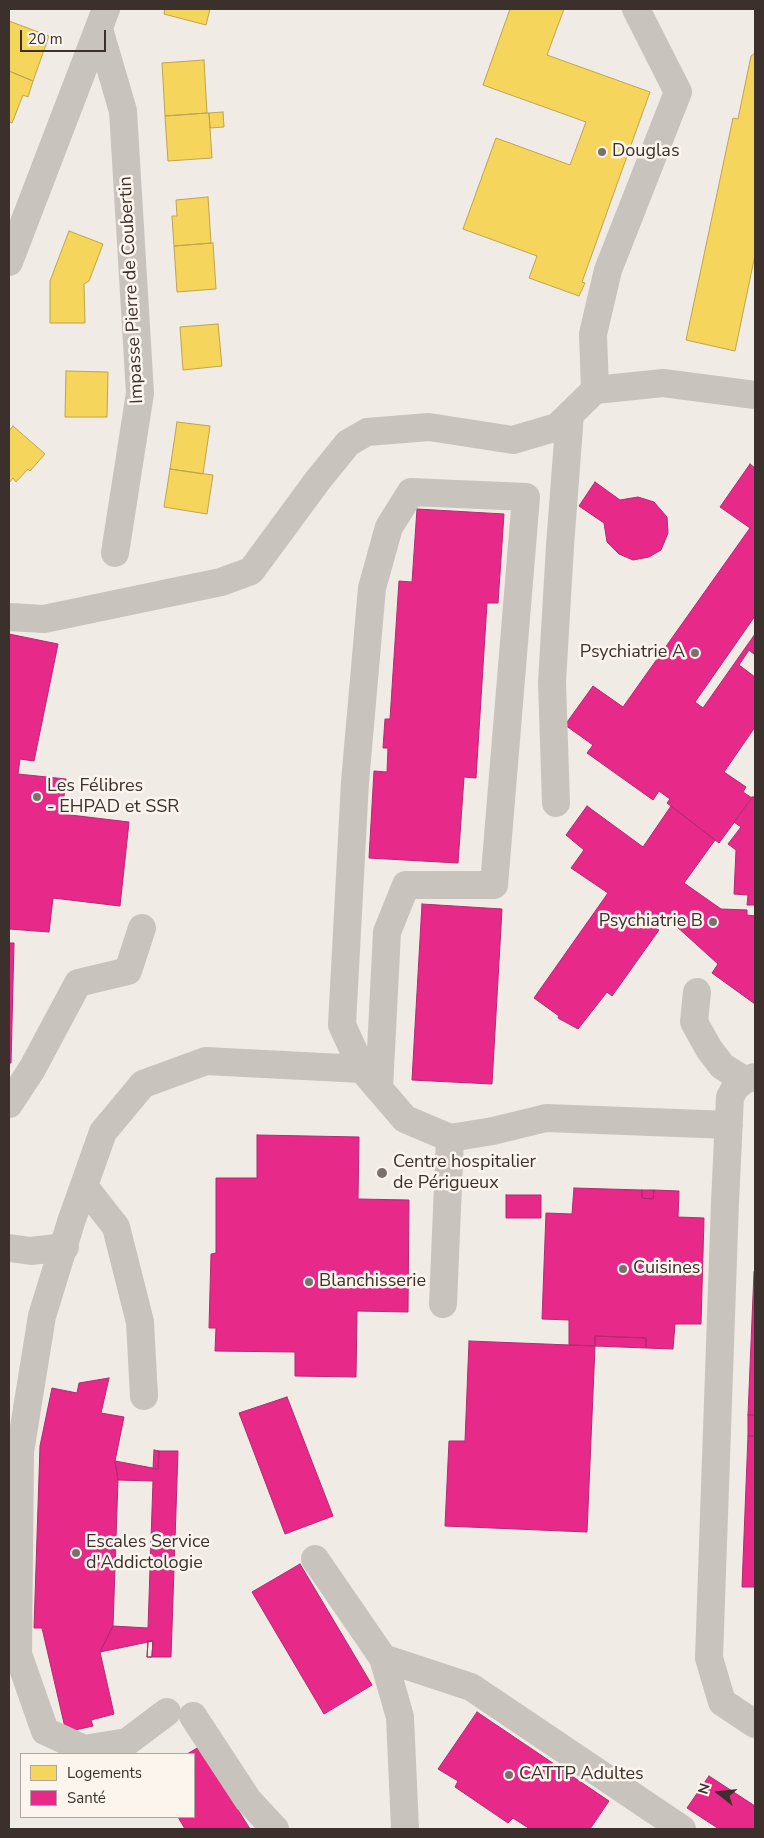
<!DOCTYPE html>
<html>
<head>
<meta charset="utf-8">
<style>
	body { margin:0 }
	#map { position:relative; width:764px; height:1838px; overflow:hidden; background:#f0ebe5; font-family:"Nunito Sans",sans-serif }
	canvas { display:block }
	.frame { position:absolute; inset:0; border:10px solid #3b302b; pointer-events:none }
	.legend { position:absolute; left:20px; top:1753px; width:175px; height:65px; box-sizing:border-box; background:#fbf5ee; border:1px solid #aea6a0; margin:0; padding:6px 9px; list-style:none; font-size:15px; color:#3b302b }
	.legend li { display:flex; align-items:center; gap:10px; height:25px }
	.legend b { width:25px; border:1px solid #aea6a0 }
	.north { position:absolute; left:694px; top:1768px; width:50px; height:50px; -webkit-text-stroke:4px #fbf5ee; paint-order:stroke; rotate:286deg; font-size:14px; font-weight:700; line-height:20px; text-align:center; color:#3b302b }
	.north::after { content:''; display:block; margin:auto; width:18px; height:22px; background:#3b302b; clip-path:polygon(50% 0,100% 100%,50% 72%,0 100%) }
	.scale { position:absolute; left:20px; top:30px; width:86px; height:22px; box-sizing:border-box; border:2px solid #3b302b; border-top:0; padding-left:6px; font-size:15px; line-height:18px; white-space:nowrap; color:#3b302b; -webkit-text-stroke:4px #fbf5ee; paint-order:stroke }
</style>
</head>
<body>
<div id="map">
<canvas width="764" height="1838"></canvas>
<div class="frame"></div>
<ul class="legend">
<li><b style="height:14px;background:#f6d55c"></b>Logements</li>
<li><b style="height:14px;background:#e7298a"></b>Santé</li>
</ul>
<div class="north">N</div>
<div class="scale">20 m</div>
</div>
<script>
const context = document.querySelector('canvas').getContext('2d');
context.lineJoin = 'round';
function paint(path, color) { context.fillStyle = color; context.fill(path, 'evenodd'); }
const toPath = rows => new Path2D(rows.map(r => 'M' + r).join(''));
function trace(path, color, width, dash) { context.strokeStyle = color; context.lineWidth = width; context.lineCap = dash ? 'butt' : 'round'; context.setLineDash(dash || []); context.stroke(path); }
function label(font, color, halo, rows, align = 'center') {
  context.font = font + ' "Nunito Sans",sans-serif'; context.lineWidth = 5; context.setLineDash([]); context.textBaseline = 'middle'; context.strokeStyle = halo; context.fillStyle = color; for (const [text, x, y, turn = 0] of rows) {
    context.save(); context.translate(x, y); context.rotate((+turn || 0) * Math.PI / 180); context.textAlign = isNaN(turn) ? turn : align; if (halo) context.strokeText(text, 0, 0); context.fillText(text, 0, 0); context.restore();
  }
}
const homes = toPath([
	[165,9,210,9,206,25,164,14,165,9],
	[510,9,564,9,547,55,650,92,582,282,585,283,579,296,529,278,537,256,463,229,496,138,570,165,586,122,483,85,510,9],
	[9,21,49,36,33,81,9,71,9,21],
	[755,53,755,255,735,351,686,340,733,118,738,119,751,56,755,53],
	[204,60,207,113,165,116,162,63,204,60],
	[9,71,33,81,28,97,23,95,12,123,9,122,9,71],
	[223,112,224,127,210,128,209,113,223,112],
	[207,113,209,113,212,158,168,161,165,116,207,113],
	[208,197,211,243,174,246,172,216,177,216,176,200,208,197],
	[69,231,103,244,89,281,84,284,85,323,50,323,50,281,69,231],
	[213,243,216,289,177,292,174,246,213,243],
	[218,324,222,366,183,370,180,327,218,324],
	[66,371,108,372,107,417,65,417,66,371],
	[177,422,210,426,203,474,170,469,177,422],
	[13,426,45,454,30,471,28,469,16,482,13,478,9,483,9,431,13,426],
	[170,469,213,475,207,514,164,507,170,469]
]);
paint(homes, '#f6d55c');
trace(homes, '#bea44d', 1);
const health = toPath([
	[750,464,755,468,755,616,695,702,703,708,755,634,755,655,749,650,739,665,755,677,755,727,724,772,746,787,743,792,752,798,719,843,667,803,670,799,659,791,653,800,587,753,593,745,565,725,593,686,623,707,750,528,720,507,750,464],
	[595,482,620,500,638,497,654,502,667,517,668,533,661,550,649,557,633,560,619,554,607,542,604,523,579,506,595,482],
	[417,509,504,514,498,603,487,603,476,778,464,777,458,863,369,858,374,771,387,772,388,748,383,748,385,719,390,719,399,581,412,582,417,509],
	[9,634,58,644,34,761,20,759,18,774,66,779,62,814,129,822,120,906,53,898,49,932,9,929,9,634],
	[752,797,755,797,755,905,747,905,748,895,734,894,736,850,728,844,741,827,734,822,752,797],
	[587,806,643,847,671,806,715,840,684,883,721,909,747,910,747,915,755,916,755,1004,712,973,718,964,665,916,655,928,659,930,612,996,607,992,578,1029,558,1018,559,1016,534,998,608,893,571,868,584,850,566,835,587,806],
	[422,904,502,909,492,1084,412,1080,422,904],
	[9,943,14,943,11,1063,9,1063,9,943],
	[257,1135,359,1137,358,1199,409,1200,408,1312,357,1311,356,1377,295,1376,295,1352,215,1351,216,1328,209,1328,211,1254,216,1253,216,1178,257,1178,257,1135],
	[574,1188,642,1190,642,1198,653,1199,654,1190,679,1191,678,1217,704,1218,701,1324,675,1324,673,1349,646,1348,646,1338,595,1336,595,1346,569,1345,569,1320,542,1319,546,1213,572,1214,574,1188],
	[642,1190,654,1190,653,1199,642,1198,642,1190],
	[506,1195,541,1195,541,1218,506,1218,506,1195],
	[754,1272,755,1272,755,1415,748,1415,754,1272],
	[595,1336,646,1338,646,1348,595,1346,595,1336],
	[469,1341,595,1346,587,1532,445,1526,449,1441,465,1441,469,1341],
	[109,1378,101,1413,124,1417,115,1461,118,1480,113,1626,100,1652,114,1714,91,1720,93,1726,66,1732,42,1628,34,1628,40,1446,52,1388,77,1393,79,1383,109,1378],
	[287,1397,333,1516,285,1534,239,1413,287,1397],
	[748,1415,755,1415,755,1436,748,1436,748,1415],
	[748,1436,755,1436,755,1587,742,1587,748,1436],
	[154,1450,159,1451,158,1469,153,1469,154,1450],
	[159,1451,178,1451,171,1657,152,1657,153,1641,100,1652,113,1626,148,1628,153,1481,118,1480,115,1461,158,1469,159,1451],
	[300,1564,372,1685,324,1714,252,1592,300,1564],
	[148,1641,153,1641,152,1657,147,1657,148,1641],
	[148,1641,153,1641,152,1657,147,1657,148,1641],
	[477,1712,609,1801,590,1829,530,1829,513,1818,508,1823,455,1787,458,1781,438,1769,477,1712],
	[199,1747,250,1829,185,1829,178,1817,194,1817,194,1754,187,1754,199,1747],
	[709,1776,755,1806,755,1829,719,1829,687,1808,709,1776]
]);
paint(health, '#e7298a');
trace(health, '#b32b6e', 1);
trace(toPath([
	[99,29,123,111,140,393,115,553],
	[9,262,106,9],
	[595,390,593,334,608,270,678,92,636,9],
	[9,617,44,619,221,582,251,571,318,480,348,443,367,432,429,427,513,440,557,427,595,390,663,383,755,395],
	[556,803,552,682,560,546,570,414],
	[697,992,694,1022,709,1049,722,1066,744,1080],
	[362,1069,342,1025,355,782,372,588,389,527,411,492,526,497,494,885,406,885,387,932,379,1089],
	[755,1077,744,1080,735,1088,730,1097,725,1202,709,1658,722,1702,755,1724],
	[9,1104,32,1069,78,983,128,971,142,928],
	[84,1186,116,1227,140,1322,144,1396],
	[9,1248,31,1251,65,1247],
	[443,1304,450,1138],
	[315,1559,383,1658,400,1717,405,1829],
	[383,1658,471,1687,682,1829],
	[167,1712,127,1742,84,1749,45,1731,18,1654,20,1452,42,1316,71,1222,103,1132,143,1084,206,1061,362,1069,405,1119,450,1138,493,1131,546,1118,729,1125],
	[193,1716,248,1800,275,1829]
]), '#c9c3be', 28);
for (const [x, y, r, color] of [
	[602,152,5,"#7a716c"],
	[695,653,5,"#7a716c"],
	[37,797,5,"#7a716c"],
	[713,922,5,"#7a716c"],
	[382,1173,6,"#7a716c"],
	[623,1269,5,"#7a716c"],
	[309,1282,5,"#7a716c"],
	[76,1553,5,"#7a716c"],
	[509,1775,5,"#7a716c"]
]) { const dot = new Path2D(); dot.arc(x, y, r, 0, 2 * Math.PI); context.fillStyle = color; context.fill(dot); trace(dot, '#fbf5ee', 2); }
label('18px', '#3b302b', '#fbf5ee', [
	["Douglas",612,152],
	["Psychiatrie A",685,653,"right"],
	["Les Félibres",47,787],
	["- EHPAD et SSR",47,808],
	["Psychiatrie B",703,922,"right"],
	["Centre hospitalier",393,1163],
	["de Périgueux",393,1184],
	["Cuisines",633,1269],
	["Blanchisserie",319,1282],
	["Escales Service",86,1543],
	["d'Addictologie",86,1564],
	["CATTP Adultes",519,1775]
], 'left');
label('18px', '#3b302b', '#fbf5ee', [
	["Impasse Pierre de Coubertin",132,290,-93]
]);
</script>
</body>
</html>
